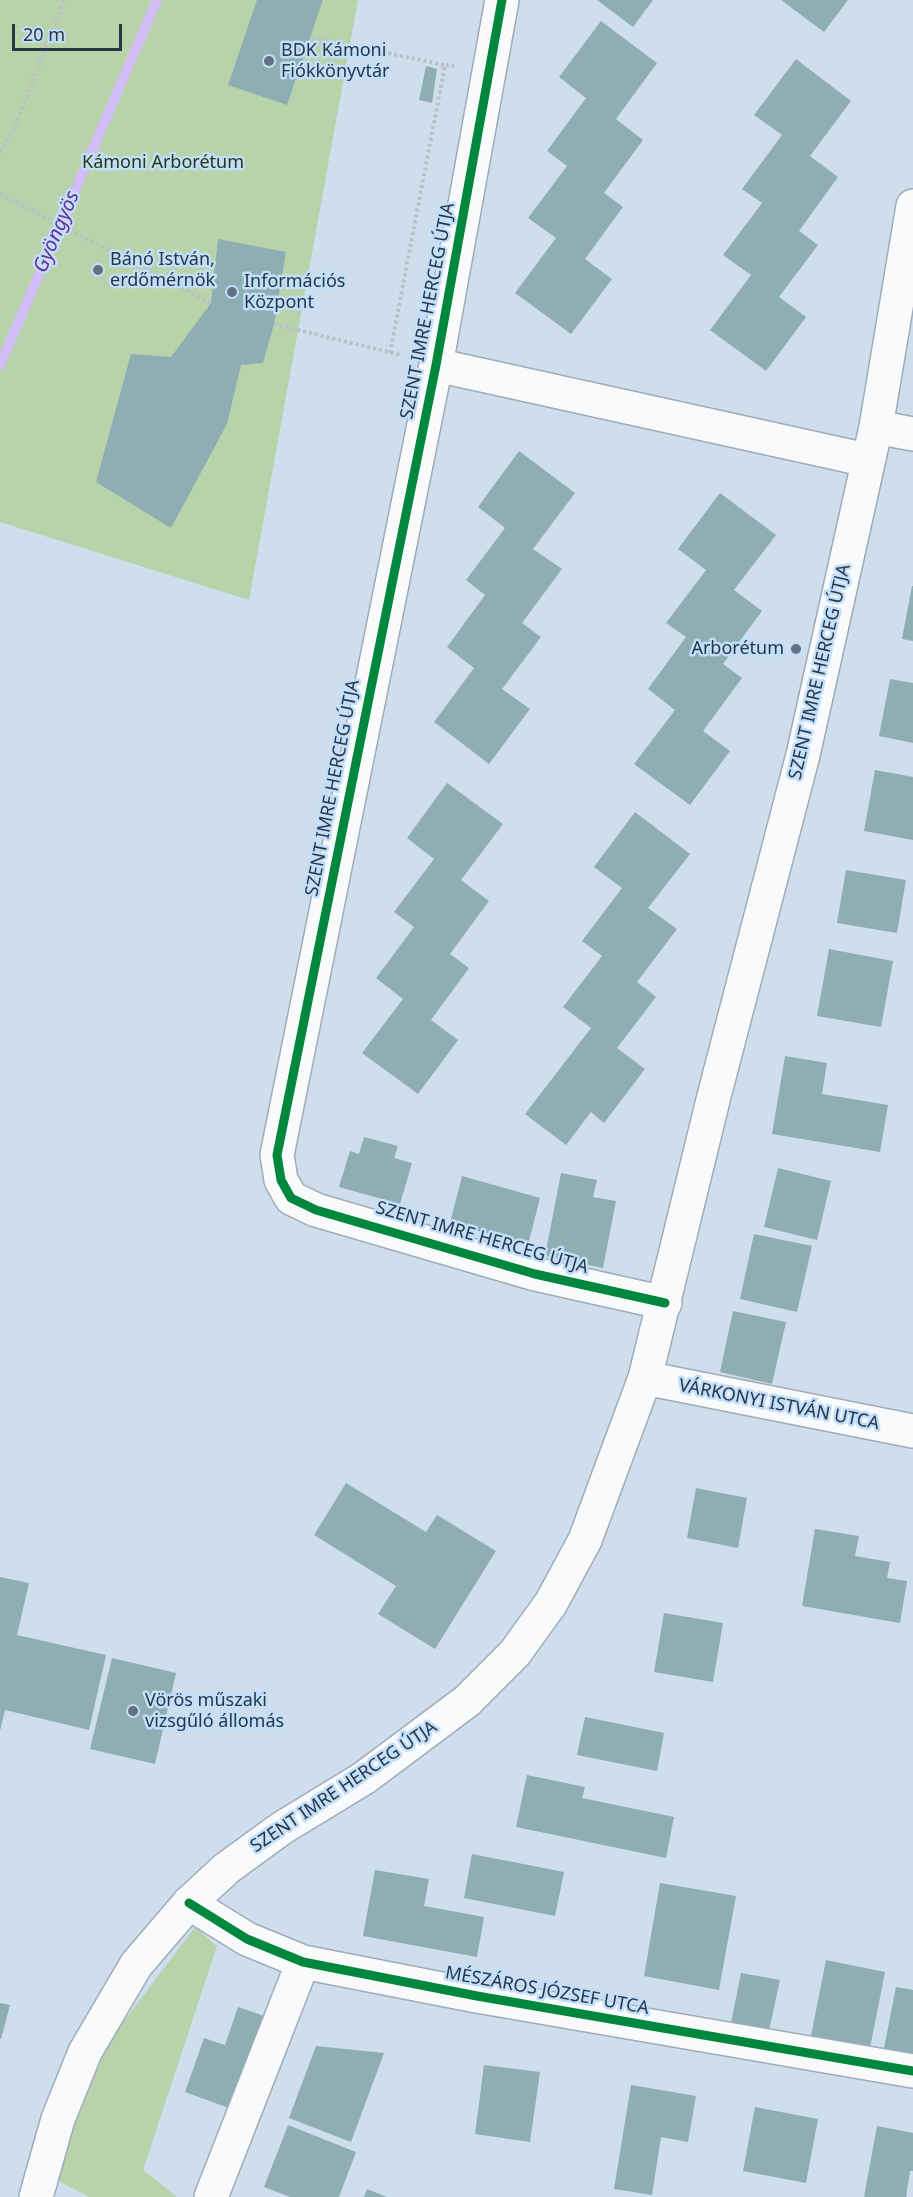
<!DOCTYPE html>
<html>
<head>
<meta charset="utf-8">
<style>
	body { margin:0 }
	#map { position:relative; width:913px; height:2197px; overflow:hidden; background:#cedeed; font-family:"Noto Sans",sans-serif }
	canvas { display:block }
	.scale { position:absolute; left:12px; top:24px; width:110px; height:27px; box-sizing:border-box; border:3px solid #293745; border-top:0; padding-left:8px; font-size:18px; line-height:21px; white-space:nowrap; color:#293745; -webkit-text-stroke:4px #c1defa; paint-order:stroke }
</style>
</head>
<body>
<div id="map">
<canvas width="913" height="2197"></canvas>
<div class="scale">20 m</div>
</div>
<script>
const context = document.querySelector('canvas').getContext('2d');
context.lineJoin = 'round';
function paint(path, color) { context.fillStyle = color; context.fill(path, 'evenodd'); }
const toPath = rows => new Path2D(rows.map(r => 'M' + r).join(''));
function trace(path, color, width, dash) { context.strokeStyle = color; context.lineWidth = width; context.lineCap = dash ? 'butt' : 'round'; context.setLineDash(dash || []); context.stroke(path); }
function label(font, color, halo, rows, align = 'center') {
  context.font = font + ' "Noto Sans",sans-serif'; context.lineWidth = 5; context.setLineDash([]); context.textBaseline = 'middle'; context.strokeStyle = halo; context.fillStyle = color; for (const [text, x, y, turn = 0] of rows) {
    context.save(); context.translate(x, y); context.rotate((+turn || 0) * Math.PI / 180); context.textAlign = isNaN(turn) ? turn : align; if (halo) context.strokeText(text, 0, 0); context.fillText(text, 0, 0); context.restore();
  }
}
paint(toPath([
	[0,0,358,0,249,600,0,522],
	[195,1927,217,1946,143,2170,177,2197,89,2197,53,2178,109,2041]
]), '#b8d2aa');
trace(toPath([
	[0,365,157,0]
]), '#d2bcf5', 10);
paint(toPath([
	[257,0,323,0,287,105,228,85],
	[597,0,653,0,633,27],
	[781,0,848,0,824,32],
	[601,21,657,63,616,119,643,140,604,193,623,207,585,259,612,279,571,334,515,293,556,238,528,218,567,166,547,151,586,98,559,77],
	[796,59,851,101,810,156,838,177,799,231,818,245,779,297,806,317,766,371,710,330,751,275,723,255,762,203,742,189,782,135,754,115],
	[426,66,437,69,432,103,419,100],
	[218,239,286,252,274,324,263,363,241,365,227,424,171,528,96,482,131,354,171,357,211,303],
	[519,451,575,493,533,549,562,569,522,623,541,637,502,689,530,709,489,764,434,722,474,668,447,647,485,595,466,580,505,528,478,507],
	[720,493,776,535,734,590,762,611,723,664,742,678,703,731,730,751,690,805,634,764,675,710,648,689,686,637,666,623,706,570,678,549],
	[912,586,913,586,913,641,902,639],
	[890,679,913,683,913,743,879,736],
	[875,770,913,777,913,840,864,831],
	[447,783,503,824,461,880,489,901,450,954,469,968,431,1020,458,1040,418,1094,362,1053,403,999,376,978,414,927,394,912,434,859,407,838],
	[635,812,690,854,648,908,677,929,637,982,656,997,617,1048,645,1069,604,1123,591,1112,566,1145,525,1114,591,1028,563,1007,602,956,582,941,622,888,594,867],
	[846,870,906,880,897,933,837,923],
	[829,949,893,961,881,1027,817,1016],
	[785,1056,827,1063,822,1094,888,1105,880,1152,772,1134],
	[364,1137,398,1146,394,1158,412,1163,400,1204,339,1187,350,1151,359,1154],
	[778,1168,831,1181,817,1240,764,1227],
	[561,1173,597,1180,593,1197,616,1201,603,1268,545,1256],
	[462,1176,540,1198,528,1245,450,1223],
	[754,1234,812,1246,797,1312,740,1299],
	[733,1311,786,1322,772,1384,720,1372],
	[346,1483,426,1532,437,1515,496,1551,435,1649,378,1614,396,1586,314,1535],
	[696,1488,747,1498,738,1548,687,1538],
	[815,1529,859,1536,855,1556,890,1562,887,1578,907,1581,900,1623,802,1606],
	[0,1577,29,1583,17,1635,106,1655,89,1730,5,1710,0,1731],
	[664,1613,723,1623,713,1682,654,1672],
	[112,1658,176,1673,155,1764,90,1749],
	[585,1717,664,1733,657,1771,577,1755],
	[527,1775,585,1787,582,1798,674,1817,666,1858,516,1827],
	[472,1854,564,1872,555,1916,464,1898],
	[375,1870,429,1879,424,1906,484,1917,477,1957,363,1936],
	[660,1883,736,1896,719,1990,644,1976],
	[826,1960,885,1972,868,2058,809,2046],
	[741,1973,780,1980,769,2031,731,2023],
	[896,1987,913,1990,913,2059,883,2053],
	[0,2003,10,2005,1,2039,0,2039],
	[238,2007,270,2018,237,2111,185,2092,204,2038,225,2045],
	[316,2046,384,2053,351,2142,289,2118],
	[484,2065,540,2072,530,2142,475,2134],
	[631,2085,696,2096,688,2142,661,2137,652,2195,614,2189],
	[755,2107,818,2119,806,2183,743,2171],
	[288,2125,356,2152,339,2197,290,2197,264,2187],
	[877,2126,913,2133,913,2171,910,2171,906,2197,864,2197],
	[367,2189,387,2197,364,2197]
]), '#8eaeb3');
const street = toPath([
	[502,0,436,365,277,1155,281,1180,291,1198,316,1210,535,1274,665,1303],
	[436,365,867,460],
	[876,427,913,434],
	[645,1378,913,1431],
	[189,1903,247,1939,303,1962,477,1996,913,2071],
	[211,2197,303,1962]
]);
const secondary = toPath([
	[36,2197,58,2119,85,2052,136,1965,189,1903,227,1868,282,1828,364,1778,467,1701,515,1653,551,1603,585,1540,645,1378,714,1096,803,755,876,427,913,206]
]);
trace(street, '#9eacb9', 36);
trace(secondary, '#9eacb9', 36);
trace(toPath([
	[312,37,445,65],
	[0,152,14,129,64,0],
	[0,194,211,303],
	[274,324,401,355],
	[390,353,445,65,454,66]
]), '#bbc0c6', 4, [3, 3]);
trace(street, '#f8fafc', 33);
trace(secondary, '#f8fafc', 33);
trace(toPath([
	[502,0,436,365,277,1155,281,1180,291,1198,316,1210,535,1274,665,1303],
	[189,1903,247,1939,303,1962,477,1996,913,2071]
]), '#00873e', 9);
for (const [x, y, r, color] of [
	[269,61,6,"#637180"],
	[98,270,6,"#637180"],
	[232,292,6,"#637180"],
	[796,649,6,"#637180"],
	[133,1711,6,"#637180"]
]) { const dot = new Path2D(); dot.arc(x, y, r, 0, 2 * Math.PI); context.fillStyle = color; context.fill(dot); trace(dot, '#c1defa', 2); }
label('18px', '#293745', '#c1defa', [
	["BDK Kámoni",281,51],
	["Fiókkönyvtár",281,72],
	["Bánó István,",110,260],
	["erdőmérnök",110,281],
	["Információs",244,282],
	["Központ",244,303],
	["Arborétum",784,649,"right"],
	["Vörös műszaki",145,1701],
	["vizsgűló állomás",145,1722]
], 'left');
label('18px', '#29390f', '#c1defa', [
	["Kámoni Arborétum",163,163]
]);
label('18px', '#293745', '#c1defa', [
	["SZENT IMRE HERCEG ÚTJA",428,311,-79],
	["SZENT IMRE HERCEG ÚTJA",820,672,-77],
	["SZENT IMRE HERCEG ÚTJA",333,788,-79],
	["SZENT IMRE HERCEG ÚTJA",482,1238,16],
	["VÁRKONYI ISTVÁN UTCA",779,1405,11],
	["SZENT IMRE HERCEG ÚTJA",344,1787,-34],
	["MÉSZÁROS JÓZSEF UTCA",547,1991,10]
]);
label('italic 20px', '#6b2d98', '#c1defa', [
	["Gyöngyös",57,232,-67]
]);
</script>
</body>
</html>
